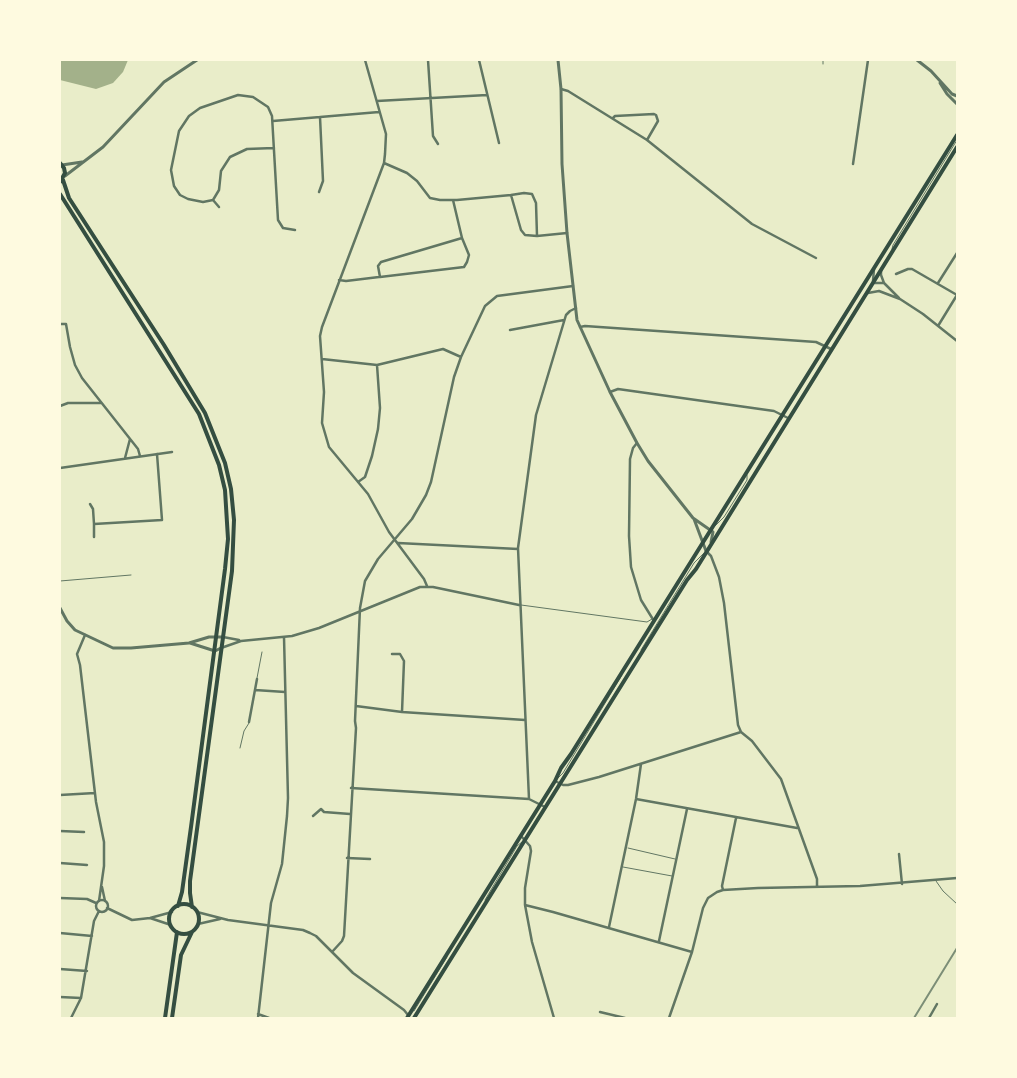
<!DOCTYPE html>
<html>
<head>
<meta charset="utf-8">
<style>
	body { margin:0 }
	#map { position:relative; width:1017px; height:1078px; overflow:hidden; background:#e9edc9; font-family:"Work Sans",sans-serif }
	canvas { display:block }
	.frame { position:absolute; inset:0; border:61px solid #fefae0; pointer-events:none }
</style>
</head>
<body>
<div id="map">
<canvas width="1017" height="1078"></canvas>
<div class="frame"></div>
</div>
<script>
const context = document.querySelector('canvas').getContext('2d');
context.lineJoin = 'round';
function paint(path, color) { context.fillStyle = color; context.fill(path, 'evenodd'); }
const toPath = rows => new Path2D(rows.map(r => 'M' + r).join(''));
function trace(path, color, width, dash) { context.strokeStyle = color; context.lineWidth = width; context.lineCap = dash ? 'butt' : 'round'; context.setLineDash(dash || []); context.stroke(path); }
paint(toPath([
	[60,60,128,60,123,72,113,83,96,89,60,80]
]), '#a3b18a');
trace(toPath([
	[823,64,823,60],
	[892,249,893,245,957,140],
	[715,526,724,517,747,480,747,475],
	[60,581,131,575],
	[521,605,647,622,652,619],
	[641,650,694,563,704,553],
	[257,678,262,652],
	[240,748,244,731,249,723],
	[557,779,563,773,622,675],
	[628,848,675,859],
	[623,867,672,876],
	[936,881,943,891,957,904],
	[485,900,517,846,522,842],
	[414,1011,447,957]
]), '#617663', 1);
trace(toPath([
	[365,60,386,134,385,154,384,163,322,327,320,336,324,392,322,423,329,447,368,494,389,532,424,579,427,586],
	[428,60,433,136,438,144],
	[479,60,499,143],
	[561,89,568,91,647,140,752,224,816,258],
	[377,101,487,95],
	[613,118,615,116,654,114,656,115,658,121,647,140],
	[273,121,379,112],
	[384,163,407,173,417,181,430,198,440,200,457,200,511,195],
	[853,164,868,60],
	[319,192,323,181,320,117],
	[213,200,203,202,188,199,180,195,174,186,171,170,179,131,189,116,200,108,238,95,253,97,268,107,272,116,278,220,283,228,295,230],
	[213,200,219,190,221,171,230,157,247,149,274,148],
	[213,200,219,207],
	[453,200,462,238,381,262,378,266,380,277,464,267,467,262,469,255,462,238],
	[537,236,536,203,532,194,524,193,511,195,521,230,525,235,537,236,567,233],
	[881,271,881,275,884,283,899,298],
	[896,274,908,269,912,269,957,295,938,326],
	[339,280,346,281,379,277],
	[873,281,874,269],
	[873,283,884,283],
	[938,283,957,253],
	[868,293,879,291,900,299,923,314,957,341],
	[60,324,66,324,70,347,75,365,82,378,138,449,140,456],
	[580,327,585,326,816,342,831,349],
	[510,330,564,320],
	[322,359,377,365,443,349,461,357],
	[610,392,618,389,774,411,788,418],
	[60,406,68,403,100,403],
	[637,443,633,448,630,459,629,536,631,567,641,600,654,621],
	[125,458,130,439],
	[60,468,172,452],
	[358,482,365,477,372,456,378,429,380,408,377,365],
	[90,504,93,509,94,524,162,520,157,454],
	[94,537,94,524],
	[398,543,518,549],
	[706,551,711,556,719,577,724,603,738,725,741,732,752,741,781,779,817,879,817,887],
	[85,635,77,654,80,665,96,802,104,842,104,866,99,901],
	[223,637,239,640],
	[221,648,241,641,292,636,319,628,420,587,433,587,519,605],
	[392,654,400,654,404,661,402,712],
	[255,690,285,692],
	[356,706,402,712,525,720],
	[249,722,257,679],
	[555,781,563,785,568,785,599,777,741,732],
	[351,788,529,799,545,807],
	[60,795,95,793],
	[529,799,518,548,536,415,566,315,570,311,576,308],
	[636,799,797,828],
	[313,816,321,809,324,812,350,814],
	[60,831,84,832],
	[521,836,530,846,531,851,525,888,525,905,532,942,554,1018],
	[899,854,902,884],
	[347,858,370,859],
	[60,863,87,865],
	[102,887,105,901],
	[723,890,722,886,736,818],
	[60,898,87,899,96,903],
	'96 906a6 6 0 1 1 12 0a6 6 0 1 1-12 0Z',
	[525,905,553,912,692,952],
	[107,908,132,920,150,918,172,912],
	[197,912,228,920,303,930,310,933,316,936,353,973,404,1010,408,1015],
	[150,918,171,925],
	[198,924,220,919],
	[609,927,636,799,641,764],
	[60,933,92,936],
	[659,941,687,809],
	[332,952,342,941,344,936,356,728,355,721,360,608,365,581,378,559,412,519,426,495,431,482,454,377,461,357,485,306,497,296,573,286],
	[60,969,87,971],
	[60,997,81,998],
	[600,1012,625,1018],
	[258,1014,269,1018],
	[71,1018,81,998,94,921,99,911],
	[258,1018,271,903,282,864,287,816,288,798,284,637],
	[669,1018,692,952,703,908,708,898,717,892,723,890,758,888,860,886,957,878],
	[929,1018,937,1004]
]), '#617663', 2.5);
trace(toPath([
	[558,60,561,89,562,164,567,233,577,320,610,392,637,443,648,461,693,518,713,532,711,542],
	[917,60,931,71,952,94,957,96],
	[940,83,947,94,957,104],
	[62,165,82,162],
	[65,176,103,147,164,82,197,60],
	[694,519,706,551],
	[60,608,67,621,75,630,113,648,131,648,189,643,209,637,223,637],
	[190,643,215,651,221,648]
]), '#617663', 3);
trace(toPath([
	[60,163,64,168,65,173,60,182],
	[63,180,69,198,164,345,205,413,225,463,231,489,234,520,232,571,190,881,190,893,192,907],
	[60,194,199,414,219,465,225,490,228,539,225,569,191,827,182,892,178,906],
	'169 919a15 15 0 1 1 30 0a15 15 0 1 1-30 0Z',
	[165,1018,177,932],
	[172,1018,181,955,192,932],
	[407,1018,555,781,561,768,571,754,957,135],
	[414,1018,687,580,696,569,957,147]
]), '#344e41', 4);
trace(toPath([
	[914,1018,957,948]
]), '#7c8e77', 2);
</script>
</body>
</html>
